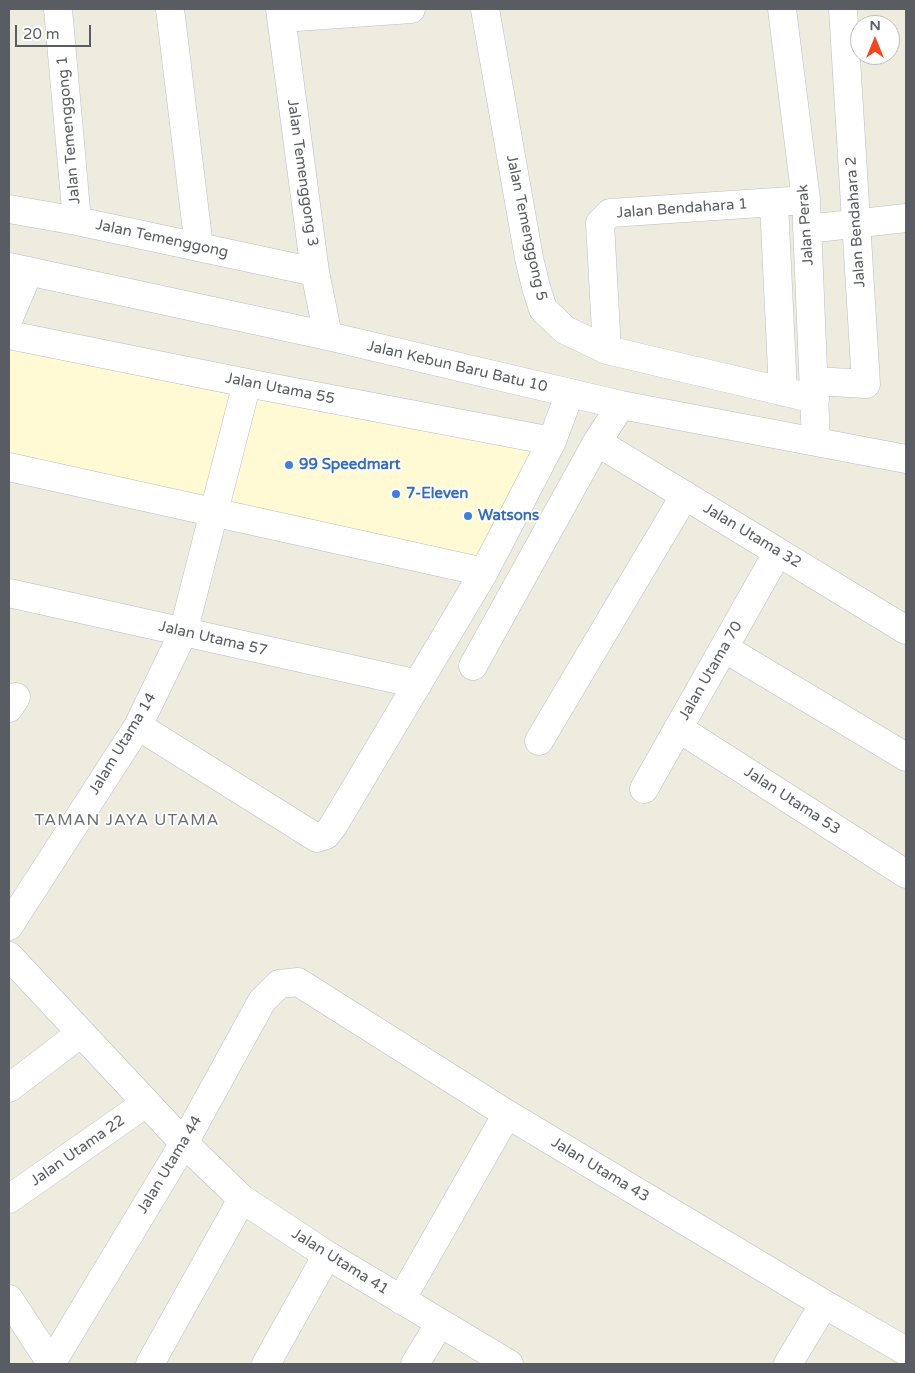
<!DOCTYPE html>
<html>
<head>
<meta charset="utf-8">
<style>
	body { margin:0 }
	#map { position:relative; width:915px; height:1373px; overflow:hidden; background:#edecdf; font-family:"Varela Round",sans-serif }
	canvas { display:block }
	.frame { position:absolute; inset:0; border:10px solid #595c62; pointer-events:none }
	.north { position:absolute; left:850px; top:15px; width:50px; height:50px; box-sizing:border-box; background:#fff; border:1px solid #bdbec0; border-radius:50%; rotate:0deg; font-size:14px; font-weight:700; line-height:20px; text-align:center; color:#595c62 }
	.north::after { content:''; display:block; margin:auto; width:18px; height:22px; background:#f8441a; clip-path:polygon(50% 0,100% 100%,50% 72%,0 100%) }
	.scale { position:absolute; left:15px; top:25px; width:76px; height:22px; box-sizing:border-box; border:2px solid #595c62; border-top:0; padding-left:6px; font-size:15px; line-height:18px; white-space:nowrap; color:#595c62; -webkit-text-stroke:4px #fff; paint-order:stroke }
</style>
</head>
<body>
<div id="map">
<canvas width="915" height="1373"></canvas>
<div class="frame"></div>
<div class="north">N</div>
<div class="scale">20 m</div>
</div>
<script>
const context = document.querySelector('canvas').getContext('2d');
context.lineJoin = 'round';
function paint(path, color) { context.fillStyle = color; context.fill(path, 'evenodd'); }
const toPath = rows => new Path2D(rows.map(r => 'M' + r).join(''));
function trace(path, color, width, dash) { context.strokeStyle = color; context.lineWidth = width; context.lineCap = dash ? 'butt' : 'round'; context.setLineDash(dash || []); context.stroke(path); }
function label(font, color, halo, rows, align = 'center') {
  context.font = font + ' "Varela Round",sans-serif'; context.lineWidth = 4; context.setLineDash([]); context.textBaseline = 'middle'; context.strokeStyle = halo; context.fillStyle = color; for (const [text, x, y, turn = 0] of rows) {
    context.save(); context.translate(x, y); context.rotate((+turn || 0) * Math.PI / 180); context.textAlign = isNaN(turn) ? turn : align; if (halo) context.strokeText(text, 0, 0); context.fillText(text, 0, 0); context.restore();
  }
}
paint(toPath([
	[9,342,538,443,477,562,9,460]
]), '#fffad3');
const minor = toPath([
	[58,9,77,221],
	[170,9,199,247],
	[280,9,315,272,328,336],
	[485,9,529,258,536,287,543,309,565,330,607,350,815,399],
	[782,9,806,200,816,442],
	[282,18,411,9],
	[774,203,783,392],
	[9,209,77,221,315,272],
	[807,229,906,218],
	[9,267,328,336,621,405,906,459],
	[9,318,29,271],
	[9,335,247,383,552,441],
	[607,350,600,223,610,213,806,200],
	[815,381,866,384,843,9],
	[597,442,906,630],
	[9,467,484,572],
	[9,593,418,684],
	[724,648,906,757],
	[473,666,597,442,621,405],
	[9,708,16,697],
	[138,726,317,838,326,835,333,826,484,572,552,441,570,393],
	[678,728,906,874],
	[539,741,685,495],
	[644,789,778,552],
	[9,926,138,726,183,633,247,383],
	[9,956,184,1143,242,1199,327,1255,509,1364],
	[9,1088,81,1033],
	[9,1199,146,1103],
	[9,1299,51,1363],
	[401,1300,507,1114],
	[51,1364,184,1143,262,1001,279,984,298,982,507,1114,824,1304,906,1351],
	[150,1364,242,1199],
	[266,1364,327,1255],
	[415,1364,440,1323],
	[788,1364,824,1304]
]);
trace(minor, '#bbbdc3', 29);
trace(minor, '#fff', 28);
for (const [x, y, r, color] of [
	[289,465,5,"#3f7fe0"],
	[396,494,5,"#3f7fe0"],
	[468,516,5,"#3f7fe0"]
]) { const dot = new Path2D(); dot.arc(x, y, r, 0, 2 * Math.PI); context.fillStyle = color; context.fill(dot); trace(dot, '#fff', 2); }
label('15px', '#595c62', '#fff', [
	["Jalan Temenggong 1",69,130,-95],
	["Jalan Temenggong 3",302,173,82],
	["Jalan Bendahara 1",682,209,-4],
	["Jalan Bendahara 2",856,222,-94],
	["Jalan Perak",806,225,-94],
	["Jalan Temenggong 5",526,228,78],
	["Jalan Temenggong",162,239,12],
	["Jalan Kebun Baru Batu 10",457,367,13],
	["Jalan Utama 55",280,389,11],
	["Jalan Utama 32",752,536,31],
	["Jalan Utama 57",213,639,13],
	["Jalan Utama 70",711,671,-60],
	["Jalam Utama 14",123,744,-59],
	["Jalan Utama 53",792,801,33],
	["Jalan Utama 22",78,1151,-35],
	["Jalan Utama 44",170,1165,-59],
	["Jalan Utama 43",600,1170,31],
	["Jalan Utama 41",340,1262,32]
]);
label('bold 15px', '#366cbe', '#fff', [
	["99 Speedmart",299,465],
	["7-Eleven",406,494],
	["Watsons",478,516]
], 'left');
context.letterSpacing = '1px';
label('16px', '#696e74', '#fff', [
	["TAMAN JAYA UTAMA",127,821]
]);
context.letterSpacing = '0px';
</script>
</body>
</html>
